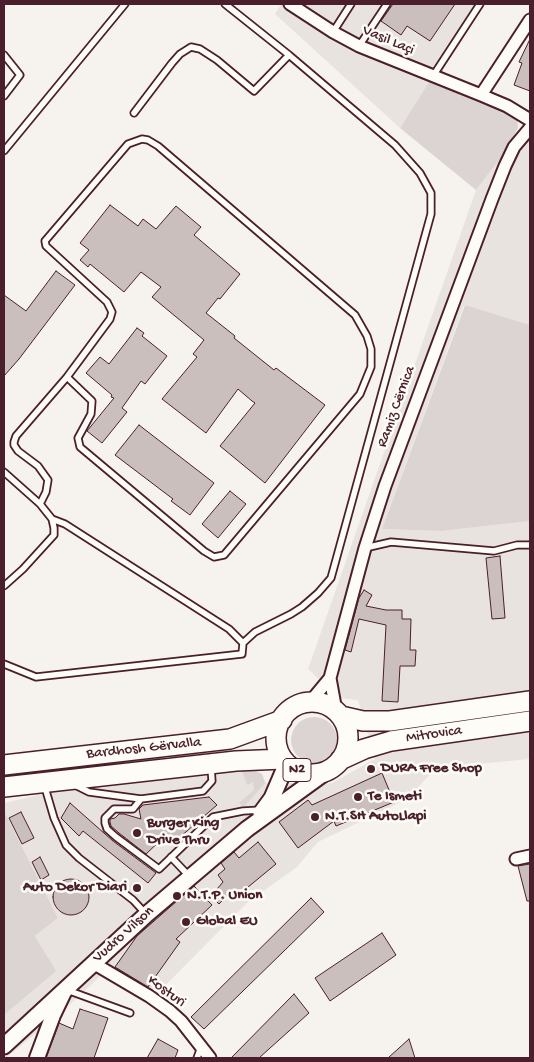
<!DOCTYPE html>
<html>
<head>
<meta charset="utf-8">
<style>
	body { margin:0 }
	#map { position:relative; width:534px; height:1062px; overflow:hidden; background:#f6f3ef; font-family:"Gochi Hand",sans-serif }
	canvas { display:block }
	.frame { position:absolute; inset:0; border:5px solid #4a1f2b; pointer-events:none }
</style>
</head>
<body>
<div id="map">
<canvas width="534" height="1062"></canvas>
<div class="frame"></div>
</div>
<script>
const context = document.querySelector('canvas').getContext('2d');
context.lineJoin = 'round';
function paint(path, color) { context.fillStyle = color; context.fill(path, 'evenodd'); }
const toPath = rows => new Path2D(rows.map(r => 'M' + r).join(''));
function trace(path, color, width, dash) { context.strokeStyle = color; context.lineWidth = width; context.lineCap = dash ? 'butt' : 'round'; context.setLineDash(dash || []); context.stroke(path); }
function label(font, color, halo, rows, align = 'center') {
  context.font = font + ' "Gochi Hand",sans-serif'; context.lineWidth = 5; context.setLineDash([]); context.textBaseline = 'middle'; context.strokeStyle = halo; context.fillStyle = color; for (const [text, x, y, turn = 0] of rows) {
    context.save(); context.translate(x, y); context.rotate((+turn || 0) * Math.PI / 180); context.textAlign = isNaN(turn) ? turn : align; if (halo) context.strokeText(text, 0, 0); context.fillText(text, 0, 0); context.restore();
  }
}
paint(toPath([
	[281,4,478,4,400,128,275,14],
	[524,129,530,129,530,325,464,305,382,529,442,531,530,521,530,759,436,768,407,799,318,842,297,867,248,902,151,1000,106,971,63,1011,6,1058,4,1058,4,1015,55,971,35,936,58,918,4,811,4,803,82,785,248,767,262,774,266,783,332,783,375,759,358,700,339,698,308,669,476,190]
]), '#e9e3e0');
paint(toPath([
	[478,4,485,4,444,68,439,80,517,113,518,128,504,154,476,190,400,128],
	[465,305,530,325,530,521,442,531,382,529],
	'291 740a23 23 0 1 1 46 0a23 23 0 1 1-46 0Z',
	[248,767,262,774,265,783,244,807,239,803,254,790,253,782,247,785,241,768],
	[4,811,58,918,35,936,56,971,4,1015]
]), '#dcd4d2');
const building = toPath([
	[393,4,455,4,430,41,407,26,401,35,381,21,393,4],
	[530,39,530,91,514,85,522,63,519,62,530,39],
	[110,205,138,226,143,219,156,229,176,206,201,227,194,235,240,274,220,299,218,298,206,313,235,336,234,338,274,370,276,368,325,405,265,483,220,446,255,403,252,401,238,389,206,433,162,399,197,357,193,354,204,340,152,297,161,287,141,272,124,292,90,264,88,267,80,260,89,250,80,243,110,205],
	[56,271,75,285,19,359,4,376,4,295,26,311,56,271],
	[137,328,144,333,142,336,167,356,145,384,141,381,122,408,127,412,102,443,87,431,114,398,111,397,112,395,86,373,100,357,109,364,137,328],
	[139,425,214,483,190,515,171,501,173,499,115,455,139,425],
	[230,491,246,504,218,538,202,524,230,491],
	[500,556,505,618,492,619,486,558,500,556],
	[364,590,372,595,366,606,386,610,402,610,402,619,411,619,410,650,416,650,415,666,400,666,398,702,382,701,386,625,359,619,351,652,345,650,359,598,364,590],
	[382,773,394,802,336,826,334,821,298,848,279,822,308,800,312,805,382,773],
	[209,797,217,805,172,844,164,837,146,854,119,833,111,826,110,822,110,819,115,818,119,814,124,814,141,819,139,809,143,805,209,797],
	[70,803,113,841,156,873,148,883,83,831,79,836,61,818,70,803],
	[21,812,34,838,22,844,9,818,21,812],
	[258,842,276,864,236,897,231,891,219,904,211,896,223,882,218,875,225,869,221,863,234,852,239,858,258,842],
	[40,857,49,875,41,880,32,862,40,857],
	[530,864,530,901,527,901,518,866,530,864],
	'53 897a18 18 0 1 1 36 0a18 18 0 1 1-36 0Z',
	[194,886,212,905,176,939,180,942,148,987,115,967,137,936,194,886],
	[311,898,324,912,204,1029,191,1017,311,898],
	[382,933,396,955,330,1001,315,978,382,933],
	[294,994,309,1013,259,1058,231,1058,294,994],
	[80,1009,108,1018,94,1058,46,1058,59,1023,73,1029,80,1009],
	[158,1039,178,1050,175,1058,147,1058,158,1039],
	[409,1039,415,1058,388,1058,409,1039]
]);
paint(building, '#cbbfbe');
trace(building, '#4a1f2b', 1);
const service = toPath([
	[333,32,351,4],
	[359,46,387,4],
	[4,55,20,75,4,96],
	[433,76,480,4],
	[134,113,172,63,180,54,191,47,200,49,217,60,254,91,289,55],
	[4,151,125,4],
	[4,472,40,504,52,519,54,528,54,535,23,569,4,586],
	[40,504,46,492,48,480,38,466,18,451,14,445,14,442,16,436,67,377,92,401,91,414,78,438,80,447,204,551,214,557,224,555,360,394,371,367,371,349,367,336,355,315,158,146,148,140,142,139,128,144,45,241,46,246,107,302,112,312,110,319,67,377],
	[52,519,65,524,229,629,243,643],
	[365,548,391,542,494,551,517,545,530,545],
	[4,664,36,677,242,654,243,643,255,632,291,614,302,607,318,593,331,578,431,214,431,193,420,173,395,145,289,55,225,4],
	[44,784,54,818,66,845,79,858,133,900,146,914],
	[75,785,89,792,141,799,203,791,212,781,211,767],
	[141,799,133,809,114,809,105,818,105,823,107,829,116,837,159,869,213,817,243,811,261,810],
	[171,857,190,877],
	[67,990,130,1013],
	[197,1058,201,1047]
]);
const minor = toPath([
	[290,4,333,32,359,46,481,95,507,106,530,120],
	[481,95,530,20],
	[330,678,336,711],
	[310,702,330,678,365,548,385,486,492,199,505,166,514,147,530,128],
	[516,859,530,856],
	[93,963,149,996,170,1011,181,1021,210,1058]
]);
const tertiary = toPath([
	[37,1058,53,1015,64,992]
]);
const secondary = toPath([
	[261,813,272,798,287,763],
	[4,1046,147,914,247,829,327,771]
]);
const trunk = toPath([
	'276 738a36 36 0 1 1 72 0a36 36 0 1 1-72 0Z',
	[341,716,363,721,390,721,530,701],
	[340,760,364,749,391,741,530,721],
	[4,765,230,739,282,720],
	[4,787,236,761,283,759]
]);
trace(service, '#4a1f2b', 9);
trace(minor, '#4a1f2b', 15);
trace(tertiary, '#4a1f2b', 18);
trace(secondary, '#4a1f2b', 19);
trace(trunk, '#4a1f2b', 22);
trace(service, '#fdfcf7', 5.5);
trace(minor, '#fdfcf7', 11);
trace(tertiary, '#fdfcf7', 14);
trace(secondary, '#fdfcf7', 15);
trace(trunk, '#fdfcf7', 19);
for (const [x, y, r, color] of [
	[371,769,5,"#4a1f2b"],
	[358,797,5,"#4a1f2b"],
	[315,817,5,"#4a1f2b"],
	[137,833,5,"#4a1f2b"],
	[137,888,5,"#4a1f2b"],
	[177,896,5,"#4a1f2b"],
	[186,922,5,"#4a1f2b"]
]) { const dot = new Path2D(); dot.arc(x, y, r, 0, 2 * Math.PI); context.fillStyle = color; context.fill(dot); trace(dot, '#fdfcf7', 2); }
for (const [x, y, w] of [
	[297,770,28]
]) { const box = new Path2D(); box.roundRect(x - w / 2, y - 11.5, w, 23, 4); context.fillStyle = '#fdfcf7'; context.fill(box); trace(box, '#4a1f2b', 1); }
label('bold 14px', '#4a1f2b', null, [
	["N2",297,770]
]);
label('15px', '#4a1f2b', '#fdfcf7', [
	["Vasil Laçi",388,41,23],
	["Ramiz Cërnica",397,407,-70],
	["Mitrovica",434,735,-8],
	["Bardhosh Gërvalla",144,749,-6],
	["Vudro Vilson",124,935,-42],
	["Kosturi",166,992,36]
]);
label('bold 15px', '#4a1f2b', '#fdfcf7', [
	["DURA Free Shop",381,769],
	["Te Ismeti",368,797],
	["N.T.SH AutoLlapi",325,817],
	["Burger King",147,824],
	["Drive Thru",147,841],
	["Auto Dekor Diari",127,888,"right"],
	["N.T.P. Union",187,896],
	["Global EU",196,922]
], 'left');
</script>
</body>
</html>
